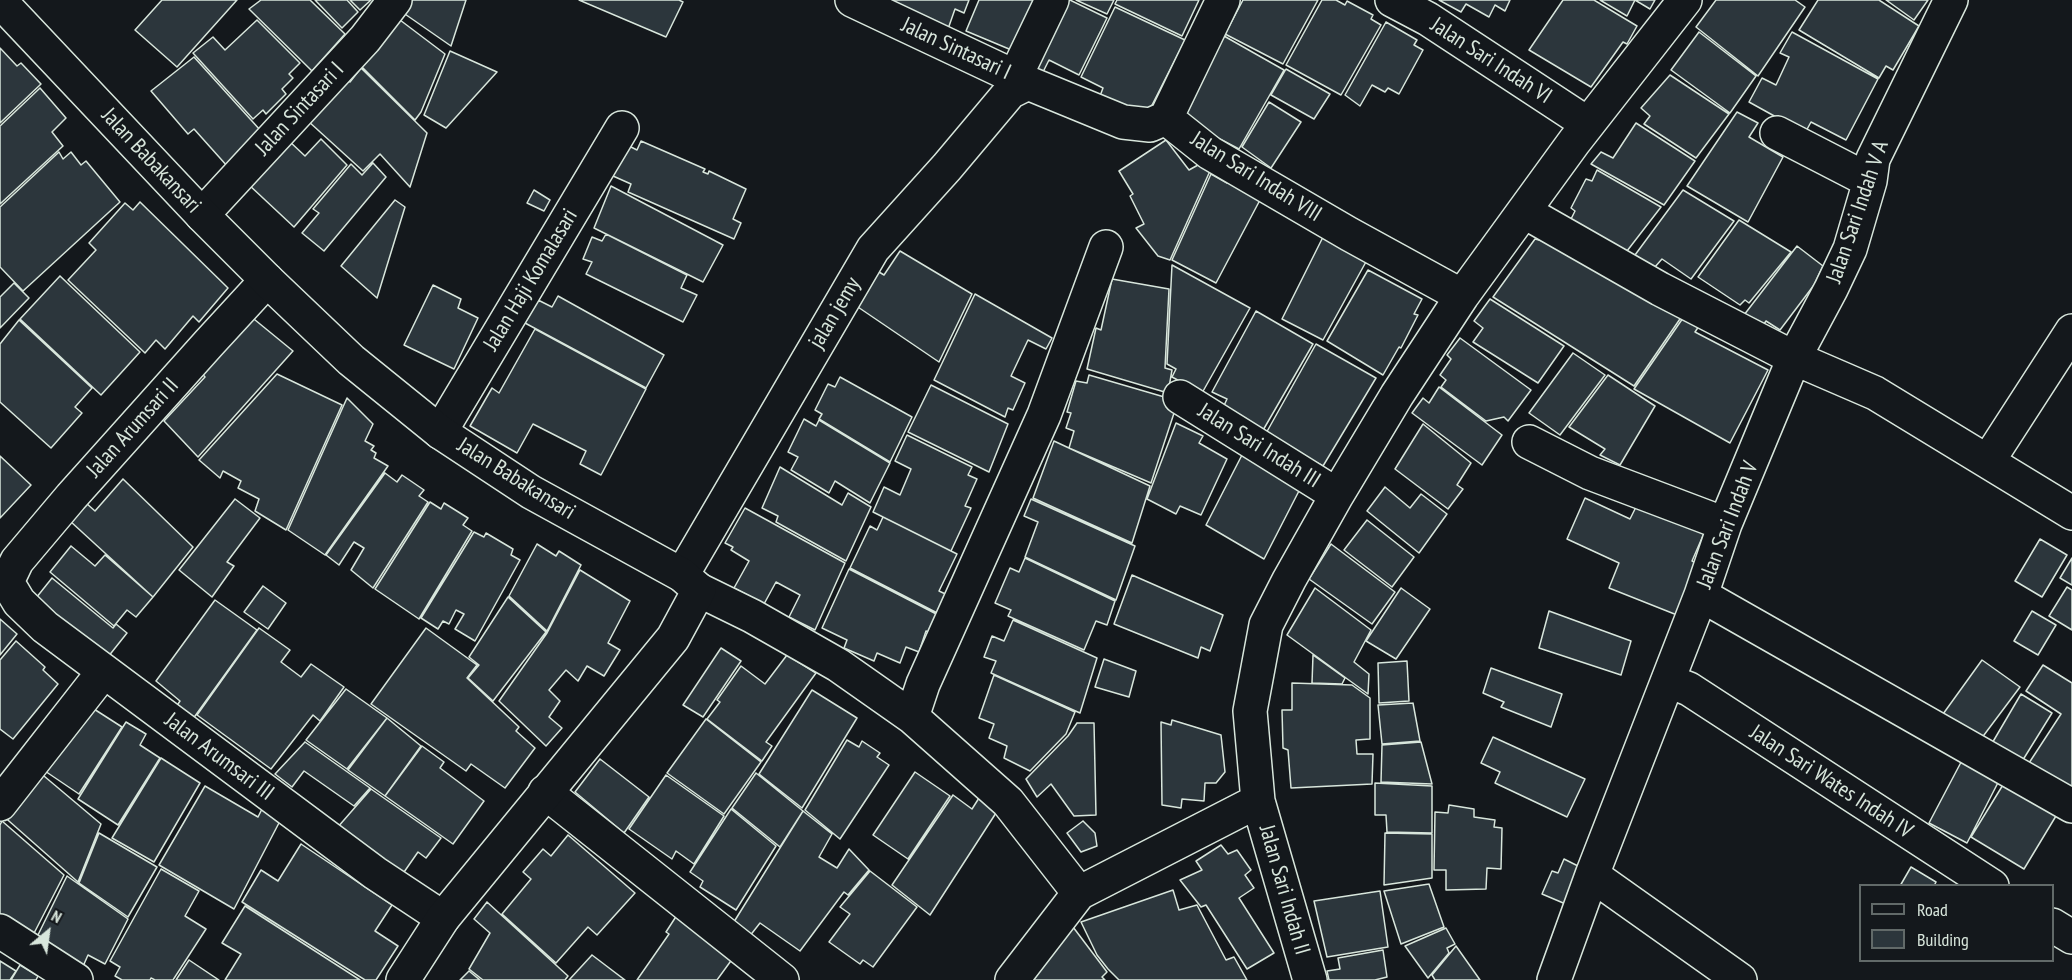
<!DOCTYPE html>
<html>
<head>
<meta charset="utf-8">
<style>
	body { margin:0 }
	#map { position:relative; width:2072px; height:980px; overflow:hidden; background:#14181c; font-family:"PT Sans Narrow",sans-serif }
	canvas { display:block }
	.legend { position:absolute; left:1859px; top:884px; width:195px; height:78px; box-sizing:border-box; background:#14181c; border:2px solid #626a69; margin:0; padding:8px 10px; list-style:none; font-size:18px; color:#d8e6dc }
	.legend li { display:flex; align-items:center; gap:12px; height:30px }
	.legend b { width:30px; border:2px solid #626a69 }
	.north { position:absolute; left:18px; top:902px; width:60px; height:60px; -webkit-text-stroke:4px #14181c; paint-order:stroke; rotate:29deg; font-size:16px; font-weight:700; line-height:24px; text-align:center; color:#d8e6dc }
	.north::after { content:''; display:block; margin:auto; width:21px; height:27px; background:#d8e6dc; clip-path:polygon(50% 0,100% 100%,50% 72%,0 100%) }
</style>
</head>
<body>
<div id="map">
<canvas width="2072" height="980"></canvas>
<ul class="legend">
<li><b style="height:8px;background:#14181c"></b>Road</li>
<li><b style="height:16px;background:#2c363c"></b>Building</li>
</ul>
<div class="north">N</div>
</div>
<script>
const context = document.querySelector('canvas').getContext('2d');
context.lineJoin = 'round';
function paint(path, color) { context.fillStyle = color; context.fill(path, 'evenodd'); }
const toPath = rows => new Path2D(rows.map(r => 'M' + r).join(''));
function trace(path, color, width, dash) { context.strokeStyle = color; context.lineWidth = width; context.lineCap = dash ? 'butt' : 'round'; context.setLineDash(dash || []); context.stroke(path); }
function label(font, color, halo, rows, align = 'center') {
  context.font = font + ' "PT Sans Narrow",sans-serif'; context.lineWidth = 4.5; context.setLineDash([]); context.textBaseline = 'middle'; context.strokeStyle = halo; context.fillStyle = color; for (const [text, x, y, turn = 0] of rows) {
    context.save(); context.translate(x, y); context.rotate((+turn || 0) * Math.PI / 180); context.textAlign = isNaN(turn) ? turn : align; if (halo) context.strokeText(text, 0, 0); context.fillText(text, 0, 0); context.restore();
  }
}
const building = toPath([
	[162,0,237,0,177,67,135,30,162,0],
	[261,0,310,0,345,34,312,71,249,9,261,0],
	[315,0,347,0,358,12,342,28,315,0],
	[350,0,371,0,360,10,350,0],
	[409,0,466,0,451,46,402,12,409,0],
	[579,0,679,0,683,2,666,37,579,0],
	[891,0,969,0,964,13,955,9,948,29,890,4,891,0],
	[979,0,1046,0,1021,54,966,31,979,0],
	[1063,0,1070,0,1107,18,1079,75,1049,60,1042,74,1023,65,1063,0],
	[1076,0,1114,0,1107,14,1076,0],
	[1117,0,1199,0,1182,36,1115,4,1117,0],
	[1243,0,1318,0,1283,64,1225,34,1243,0],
	[1322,0,1336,0,1345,5,1347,1,1373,15,1371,19,1381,25,1341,95,1286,65,1322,0],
	[1439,0,1510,0,1505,11,1495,5,1489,17,1466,4,1461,12,1439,0],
	[1563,0,1594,0,1637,26,1627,44,1623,42,1591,87,1529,50,1563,0],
	[1600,0,1655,0,1650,9,1635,0,1627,16,1600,0],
	[1716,0,1795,0,1805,7,1758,76,1696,27,1716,0],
	[1818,0,1879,0,1919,26,1893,70,1886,66,1879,78,1799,30,1818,0],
	[1886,0,1928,0,1914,20,1886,0],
	[1115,7,1185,40,1146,117,1100,96,1103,88,1081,77,1115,7],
	[257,20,300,63,289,74,293,78,282,89,286,94,266,114,263,110,253,119,193,53,213,37,225,50,257,20],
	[400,20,445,54,421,112,415,120,357,62,400,20],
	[1386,22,1417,40,1414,45,1423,50,1399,94,1388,88,1385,92,1372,85,1360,106,1345,95,1386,22],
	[1699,32,1756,76,1730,113,1671,70,1699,32],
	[1792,32,1878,79,1846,140,1811,122,1805,133,1749,102,1762,78,1776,85,1789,57,1780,53,1792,32],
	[1224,36,1284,70,1239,149,1197,127,1198,122,1185,113,1224,36],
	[0,48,17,66,21,63,41,84,0,123,0,48],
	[450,51,497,72,446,128,424,115,450,51],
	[194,57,261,131,228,167,194,129,188,134,151,91,194,57],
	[361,68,427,133,410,187,380,154,363,171,308,121,347,79,350,82,361,68],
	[1286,69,1330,94,1314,119,1271,95,1286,69],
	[1670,75,1729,114,1696,158,1644,124,1650,116,1641,108,1670,75],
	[40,88,66,118,52,132,63,146,0,204,0,126,40,88],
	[1269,102,1301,122,1271,168,1242,147,1269,102],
	[1737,112,1758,123,1749,137,1783,157,1748,222,1687,186,1737,112],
	[1636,123,1695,161,1664,205,1591,164,1601,152,1613,158,1636,123],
	[321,139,347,165,294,227,248,184,288,140,305,156,321,139],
	[1166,140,1189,170,1198,165,1210,171,1170,260,1158,256,1136,228,1144,224,1130,196,1133,194,1119,171,1166,140],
	[641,141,705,169,703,172,708,174,709,171,746,189,733,219,741,223,734,239,628,192,631,184,613,176,627,145,637,150,641,141],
	[59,152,63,159,71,152,81,165,86,161,120,202,23,291,0,267,0,207,59,152],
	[373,163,386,177,324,251,302,233,319,213,313,209,351,164,362,175,373,163],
	[1597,170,1661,207,1627,251,1569,223,1575,211,1571,208,1586,179,1592,181,1597,170],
	[1211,174,1227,183,1232,180,1260,200,1216,283,1172,260,1211,174],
	[611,186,723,245,703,282,594,228,611,186],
	[534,190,550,200,544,211,527,203,534,190],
	[1683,190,1734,221,1691,279,1662,259,1654,268,1635,255,1683,190],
	[395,200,405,207,377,298,341,266,395,200],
	[140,202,228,288,199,322,193,316,165,349,156,340,145,353,68,280,96,250,89,243,125,203,133,210,140,202],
	[1739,220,1791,252,1749,303,1745,300,1740,305,1698,277,1739,220],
	[606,234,687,275,681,288,697,295,683,322,586,274,592,262,583,259,592,237,602,241,606,234],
	[1323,237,1367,260,1323,340,1282,319,1323,237],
	[1535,239,1543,241,1682,316,1634,386,1493,297,1535,239],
	[1797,246,1823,266,1814,285,1780,330,1766,321,1762,327,1744,315,1797,246],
	[900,251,972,294,939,362,852,303,874,269,884,275,900,251],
	[1172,265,1250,308,1202,393,1172,377,1176,369,1167,364,1172,265],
	[1368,270,1422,299,1414,314,1418,315,1401,348,1399,347,1383,375,1327,341,1368,270],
	[60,276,140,352,101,395,20,319,60,276],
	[1112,279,1169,289,1165,368,1172,370,1168,393,1087,369,1096,328,1101,330,1112,279],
	[14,283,29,298,0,328,0,297,14,283],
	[433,285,461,299,458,308,478,318,454,369,404,345,433,285],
	[975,294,1052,338,1046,349,1028,340,1011,376,1025,383,1013,410,1008,408,1005,417,934,380,975,294],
	[558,296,664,355,646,388,525,323,538,300,552,307,558,296],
	[1490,299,1564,346,1538,383,1473,342,1483,328,1474,321,1490,299],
	[1256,311,1313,344,1262,432,1222,410,1227,399,1212,392,1256,311],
	[249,315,293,351,198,457,164,421,205,377,199,370,249,315],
	[1683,318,1699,326,1695,332,1768,370,1730,443,1634,389,1683,318],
	[19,320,92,388,75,407,82,413,51,448,0,402,0,344,19,320],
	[535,329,646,389,601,475,580,464,586,451,533,424,517,453,470,426,492,388,499,393,535,329],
	[1460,338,1531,390,1508,421,1504,417,1486,421,1441,387,1446,380,1440,375,1451,359,1447,355,1460,338],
	[1316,344,1376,378,1323,466,1265,435,1316,344],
	[1573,353,1605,375,1560,435,1529,413,1573,353],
	[277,374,342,405,286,530,255,511,259,499,238,488,241,481,223,471,220,478,199,460,277,374],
	[1089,375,1178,401,1151,483,1069,448,1074,431,1066,428,1071,413,1067,412,1076,381,1087,383,1089,375],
	[1608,375,1655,406,1620,465,1600,455,1605,449,1569,427,1608,375],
	[840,377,912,417,890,462,819,419,822,414,815,410,828,384,835,387,840,377],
	[931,385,1008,424,989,472,908,432,931,385],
	[1439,387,1502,435,1482,465,1412,413,1423,398,1429,403,1439,387],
	[347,398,373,424,365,441,374,446,371,450,376,453,374,458,388,466,325,555,288,530,347,398],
	[804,419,816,426,819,420,890,463,870,503,835,481,829,493,791,470,798,457,788,452,804,419],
	[1176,423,1203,436,1199,443,1227,459,1201,515,1180,506,1176,514,1147,499,1176,423],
	[1423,424,1471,463,1457,485,1463,489,1448,509,1395,469,1423,424],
	[907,435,972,467,968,475,977,479,965,506,971,508,951,551,873,512,884,487,900,495,911,469,895,461,907,435],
	[1054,441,1150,486,1132,543,1033,498,1054,441],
	[1242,455,1301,487,1264,559,1206,525,1242,455],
	[0,456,31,485,0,518,0,456],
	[780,467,842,505,848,493,871,507,846,561,776,522,778,516,762,508,780,467],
	[385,473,397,482,402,475,424,490,419,496,428,502,373,588,351,570,364,548,354,542,339,565,326,555,385,473],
	[123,479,193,547,153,597,70,521,86,503,95,511,123,479],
	[1385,487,1410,508,1421,494,1447,514,1419,553,1367,511,1385,487],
	[1585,498,1630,519,1639,501,1705,531,1692,561,1698,564,1677,615,1609,588,1619,563,1567,539,1585,498],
	[235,499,260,518,227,562,234,566,212,597,179,570,235,499],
	[1031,499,1135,546,1116,600,1025,557,1038,522,1024,516,1031,499],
	[430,502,441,509,444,503,468,518,463,525,472,531,419,619,375,589,430,502],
	[745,508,845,563,815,630,789,617,800,595,776,582,764,604,734,588,749,561,731,550,733,547,725,543,745,508],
	[883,517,957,554,939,591,954,598,945,617,850,568,870,526,877,530,883,517],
	[1367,520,1414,557,1392,587,1344,550,1367,520],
	[474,532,484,537,486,533,513,549,511,555,520,560,475,641,455,629,464,614,456,610,449,624,443,621,438,629,421,618,474,532],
	[2040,539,2067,555,2042,597,2015,581,2040,539],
	[537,544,556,556,559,551,581,565,547,631,509,596,537,544],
	[1331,544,1395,592,1372,624,1309,579,1331,544],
	[71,546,95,566,105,555,153,597,136,617,127,610,114,626,50,572,71,546],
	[1025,558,1115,601,1107,625,1096,621,1084,650,1008,616,1011,610,995,603,1010,568,1019,572,1025,558],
	[2072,558,2072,585,2060,578,2072,558],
	[849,569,946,619,939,636,926,631,919,652,906,647,900,663,877,653,874,661,844,648,847,640,822,628,849,569],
	[580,570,630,601,608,643,620,650,604,676,587,666,578,681,566,670,549,690,560,701,549,717,562,728,546,746,499,701,547,633,580,570],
	[1132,575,1223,615,1210,651,1201,647,1198,658,1114,624,1132,575],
	[52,578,113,628,116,624,127,633,100,667,36,598,52,578],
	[263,586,286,603,268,629,244,612,263,586],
	[2067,587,2072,590,2072,630,2049,616,2067,587],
	[1315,588,1371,630,1354,662,1369,674,1368,694,1287,635,1315,588],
	[1401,588,1430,609,1396,659,1366,641,1401,588],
	[508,597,546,632,493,701,468,678,479,665,469,657,508,597],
	[215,600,257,630,190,723,174,710,180,701,156,681,215,600],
	[1549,611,1631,641,1621,675,1539,648,1549,611],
	[2032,611,2056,625,2038,655,2014,641,2032,611],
	[0,619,17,634,0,655,0,619],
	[1013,620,1097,658,1080,713,991,673,996,661,984,657,992,636,1004,641,1013,620],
	[259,628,290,650,281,662,301,677,311,664,344,687,320,721,313,715,271,769,197,715,259,628],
	[426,628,477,665,467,678,519,727,516,731,535,748,505,788,471,764,466,771,371,704,426,628],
	[16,641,45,667,43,670,58,684,13,739,0,729,0,660,16,641],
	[721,648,741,661,703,717,683,705,721,648],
	[787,655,816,673,766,742,772,746,762,761,707,719,720,702,717,700,741,666,765,684,787,655],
	[1313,655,1345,678,1342,684,1312,683,1313,655],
	[1104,659,1136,671,1129,697,1095,687,1104,659],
	[1982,660,2020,687,1975,747,1938,721,1982,660],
	[1407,661,1409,701,1379,703,1378,663,1407,661],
	[2043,665,2072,683,2072,792,2029,763,2061,714,2026,691,2043,665],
	[1491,668,1562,694,1551,727,1501,707,1504,702,1483,693,1491,668],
	[994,675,1075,712,1066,734,1030,771,1004,758,1007,746,989,738,994,724,979,718,994,675],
	[1292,683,1352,685,1370,698,1370,739,1356,740,1357,754,1373,754,1372,784,1291,788,1288,750,1283,748,1282,710,1292,710,1292,683],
	[346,689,387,718,347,769,306,740,346,689],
	[812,690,857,718,802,808,759,774,812,690],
	[2021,694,2052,713,2021,763,1991,745,2021,694],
	[83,702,122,727,79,794,39,767,83,702],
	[1413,703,1420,741,1382,744,1378,705,1413,703],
	[387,718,421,746,385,796,348,770,387,718],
	[706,719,761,762,724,814,667,773,706,719],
	[1172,720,1221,735,1225,772,1216,783,1205,783,1204,801,1182,799,1181,808,1162,805,1161,722,1171,725,1172,720],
	[126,722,146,734,140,745,160,758,118,825,78,799,126,722],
	[1077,723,1094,723,1096,815,1074,816,1051,784,1037,797,1026,779,1068,736,1077,723],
	[1493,737,1585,779,1567,817,1495,783,1500,772,1481,763,1493,737],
	[847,740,859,747,862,741,880,753,877,757,889,765,840,839,805,810,847,740],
	[305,742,370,788,354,806,304,771,292,787,275,774,305,742],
	[1421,742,1432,784,1381,782,1382,745,1421,742],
	[422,746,444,762,440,768,484,801,453,844,385,796,422,746],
	[1968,749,2005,769,1967,843,1929,823,1968,749],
	[161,758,200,783,154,862,112,838,161,758],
	[600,759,649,797,624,833,575,792,600,759],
	[38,771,101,824,78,882,1,814,38,771],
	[915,772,950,796,908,859,873,835,915,772],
	[756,773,803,811,780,847,732,808,756,773],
	[666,775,724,816,694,864,676,851,672,859,629,829,666,775],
	[2009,775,2062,806,2024,869,1971,837,2009,775],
	[1375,783,1432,786,1432,833,1387,832,1386,815,1375,815,1375,783],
	[205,786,258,817,262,809,280,821,234,909,159,865,205,786],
	[371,789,441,838,426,858,418,852,402,875,337,828,371,789],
	[953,795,972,809,979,798,996,813,930,915,892,885,953,795],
	[1449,805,1474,809,1474,817,1495,820,1494,827,1502,828,1501,869,1487,868,1486,889,1446,890,1446,870,1434,870,1435,812,1448,813,1449,805],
	[731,809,776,846,736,910,700,887,703,881,690,872,731,809],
	[803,811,832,834,819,857,837,868,849,849,869,870,848,895,844,892,800,951,760,923,749,937,732,925,803,811],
	[2,821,64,875,30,941,0,922,0,825,2,821],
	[1083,821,1095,833,1097,846,1081,852,1067,833,1083,821],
	[99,833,157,867,128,917,79,883,99,833],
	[1385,833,1432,834,1432,878,1384,885,1385,833],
	[568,835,635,893,597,935,588,927,556,963,502,914,531,879,523,872,543,849,551,856,568,835],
	[301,844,392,905,375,931,398,946,376,980,365,980,242,902,261,870,278,881,301,844],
	[1221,845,1228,854,1237,850,1251,870,1245,875,1254,888,1239,898,1274,953,1247,969,1206,905,1201,907,1180,880,1202,870,1196,861,1221,845],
	[1564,859,1584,869,1568,905,1542,894,1552,871,1558,873,1564,859],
	[1911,867,1936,882,1934,886,1900,886,1911,867],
	[161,869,199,891,185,916,206,929,173,980,155,980,151,978,150,980,122,980,115,976,120,967,110,961,161,869],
	[870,871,917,907,873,967,863,960,860,964,829,942,850,914,840,907,870,871],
	[67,876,128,919,105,964,88,955,81,971,34,943,67,876],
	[1429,884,1444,927,1401,944,1384,891,1429,884],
	[1173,890,1179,910,1197,905,1226,960,1234,957,1247,980,1119,980,1108,969,1097,955,1081,922,1173,890],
	[1380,891,1388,947,1327,957,1314,901,1380,891],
	[487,902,568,976,565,980,483,980,469,969,490,933,474,919,487,902],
	[245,906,360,980,225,980,241,954,222,943,245,906],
	[677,915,733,958,717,980,637,980,669,934,666,932,677,915],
	[1070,923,1107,972,1102,977,1105,980,1022,980,1070,923],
	[1446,928,1455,944,1447,948,1449,953,1428,978,1405,946,1446,928],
	[1456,946,1480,980,1435,980,1432,975,1456,946],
	[1383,950,1387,977,1375,980,1329,980,1327,971,1340,969,1338,958,1383,950],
	[592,955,625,980,569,980,592,955],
	[189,960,219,980,176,980,189,960],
	[0,961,16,971,10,980,0,980,0,961],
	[20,965,38,976,36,980,11,980,20,965],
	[469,971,480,980,460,980,469,971]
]);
paint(building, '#2c363c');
trace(building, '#d8e6dc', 1.5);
const street = toPath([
	[852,0,1028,83,1123,122,1150,125,1166,118],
	[1392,0,1428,19,1588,124],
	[1015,77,1052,0],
	[1166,118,1210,153,1349,234,1462,296],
	[1166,118,1223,0],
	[1777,133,1870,181],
	[1525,212,1660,289,1794,358,1875,393,2072,513],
	[202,215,365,39,395,0],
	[267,280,209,343,71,497,17,561,7,582,19,602,45,627,375,873,443,918],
	[1180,397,1337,495],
	[440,432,622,128],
	[1529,442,1590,473,1725,524],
	[1988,461,2072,331],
	[682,575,873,249,947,167,1010,92,1028,83],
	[699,590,752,616,838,665,912,717,1008,802,1079,893,1258,801],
	[1701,595,2072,806],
	[1669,681,1689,689,1992,886],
	[912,717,923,684,1044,415,1106,247],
	[545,792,782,980],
	[0,804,104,671],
	[1592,875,1740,980],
	[2052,925,2072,937],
	[0,931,76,980],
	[1012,980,1079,893],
	[1310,980,1258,801,1250,711,1266,625,1289,580,1337,495,1397,395,1462,296,1574,142,1685,0],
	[1554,980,1592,875,1701,595,1725,524,1794,358,1831,289,1850,249,1870,181,1873,159,1951,0]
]);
const secondary = toPath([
	[0,1,202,215,267,280,351,360,440,432,531,492,682,575,699,590,673,638,443,918,403,980]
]);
trace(street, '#d8e6dc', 36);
trace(secondary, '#d8e6dc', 36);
trace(street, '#14181c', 33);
trace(secondary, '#14181c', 33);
label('22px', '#d8e6dc', '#14181c', [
	["Jalan Sintasari I",956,49,25],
	["Jalan Sari Indah VI",1491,61,33],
	["Jalan Sintasari I",300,109,-47],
	["Jalan Babakansari",151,161,47],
	["Jalan Sari Indah VIII",1256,177,32],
	["Jalan Sari Indah V A",1858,212,-71],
	["Jalan Haji Komalasari",531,280,-59],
	["jalan jemy",835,313,-59],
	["Jalan Arumsari II",133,428,-48],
	["Jalan Sari Indah III",1259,446,32],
	["Jalan Babakansari",516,479,32],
	["Jalan Sari Indah V",1728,525,-69],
	["Jalan Arumsari III",219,757,37],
	["Jalan Sari Wates Indah IV",1831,782,33],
	["Jalan Sari Indah II",1284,890,74]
]);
</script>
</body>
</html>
